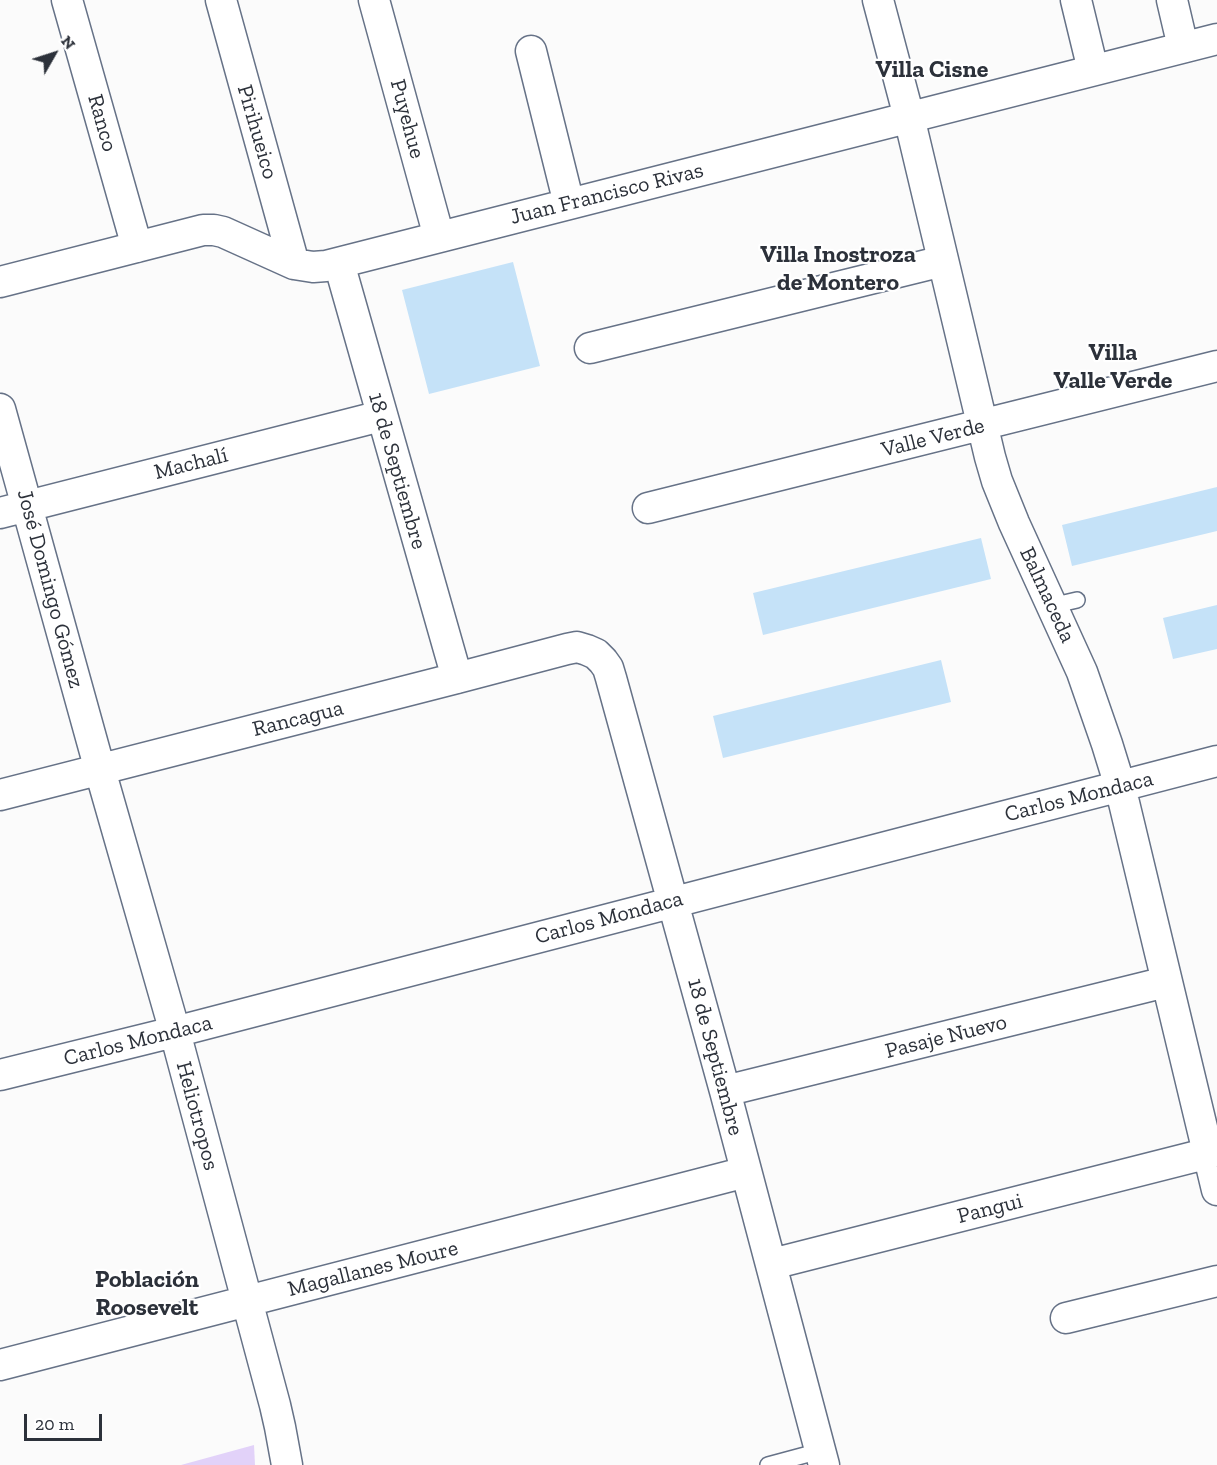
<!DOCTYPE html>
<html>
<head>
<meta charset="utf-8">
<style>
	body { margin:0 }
	#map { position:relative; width:1217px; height:1465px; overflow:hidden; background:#fbfbfb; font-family:"Zilla Slab",serif }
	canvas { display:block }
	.north { position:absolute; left:24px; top:24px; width:60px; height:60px; -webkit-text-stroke:4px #fff; paint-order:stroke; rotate:51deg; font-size:16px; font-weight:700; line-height:24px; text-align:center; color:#2c313a }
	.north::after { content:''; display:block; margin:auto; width:21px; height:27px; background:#2c313a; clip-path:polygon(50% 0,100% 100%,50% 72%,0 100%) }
	.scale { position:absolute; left:24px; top:1414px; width:78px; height:27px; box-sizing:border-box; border:3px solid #2c313a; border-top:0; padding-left:8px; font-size:18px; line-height:21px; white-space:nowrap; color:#2c313a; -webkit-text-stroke:4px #fff; paint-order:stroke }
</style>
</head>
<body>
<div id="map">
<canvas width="1217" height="1465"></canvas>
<div class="north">N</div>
<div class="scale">20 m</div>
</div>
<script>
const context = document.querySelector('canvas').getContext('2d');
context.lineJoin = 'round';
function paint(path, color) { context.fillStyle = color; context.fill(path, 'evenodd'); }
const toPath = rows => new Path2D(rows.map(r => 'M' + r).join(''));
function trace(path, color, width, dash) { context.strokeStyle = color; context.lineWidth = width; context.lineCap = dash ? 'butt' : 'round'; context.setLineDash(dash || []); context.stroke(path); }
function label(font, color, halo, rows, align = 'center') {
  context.font = font + ' "Zilla Slab",serif'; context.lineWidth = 4.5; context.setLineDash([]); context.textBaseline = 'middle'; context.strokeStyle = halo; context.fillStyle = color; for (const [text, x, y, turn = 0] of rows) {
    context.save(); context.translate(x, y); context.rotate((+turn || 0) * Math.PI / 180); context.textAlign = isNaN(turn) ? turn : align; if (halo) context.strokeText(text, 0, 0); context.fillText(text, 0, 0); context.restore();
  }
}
paint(toPath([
	[254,1445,255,1465,181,1465]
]), '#e2d2f9');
paint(toPath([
	[513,262,540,366,429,394,402,290],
	[1217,487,1217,531,1072,566,1062,525],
	[981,538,991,579,763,635,753,593],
	[1217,605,1217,649,1173,659,1163,618],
	[941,660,951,702,723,758,713,716]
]), '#c5e2f8');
const service = toPath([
	[1051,606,1077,600],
	[768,1465,820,1451]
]);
const minor = toPath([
	[67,0,137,247],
	[221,0,294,264],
	[374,0,439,237],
	[878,0,909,117,990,457,997,481,1014,523,1082,672,1107,744,1120,786,1217,1190],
	[1076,0,1093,70],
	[1172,0,1183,47],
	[531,51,569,204],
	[339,263,457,678],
	[0,282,203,230,214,230,223,232,294,264,313,267,326,266,1217,39],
	[590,348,943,261],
	[0,409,100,770,175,1032,275,1405,280,1427,287,1465],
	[648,508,1217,366],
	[0,513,381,416],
	[0,795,457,678,567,649,577,647,587,650,596,654,603,661,608,668,611,678,725,1091,824,1465],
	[0,1075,190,1028,1217,761],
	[725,1091,1166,982],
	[772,1264,1217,1151],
	[1066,1318,1217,1281],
	[0,1365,746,1172]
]);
trace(service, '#667287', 18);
trace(minor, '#667287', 33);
trace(service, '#fff', 15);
trace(minor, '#fff', 30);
label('22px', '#2c313a', '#fff', [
	["Puyehue",407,119,75],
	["Ranco",102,123,74],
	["Pirihueico",257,132,74],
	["Juan Francisco Rivas",607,194,-14],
	["Valle Verde",933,438,-14],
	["Machalí",191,464,-14],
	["18 de Septiembre",397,471,74],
	["José Domingo Gómez",50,589,75],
	["Balmaceda",1047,595,65],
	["Rancagua",298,719,-14],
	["Carlos Mondaca",1079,797,-14],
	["Carlos Mondaca",609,918,-15],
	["Pasaje Nuevo",946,1037,-14],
	["Carlos Mondaca",138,1041,-14],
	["18 de Septiembre",715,1057,75],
	["Heliotropos",197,1116,75],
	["Pangui",990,1209,-14],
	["Magallanes Moure",373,1269,-14]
]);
label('bold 24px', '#2c313a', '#fff', [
	["Villa Cisne",932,70],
	["Villa Inostroza",838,255],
	["de Montero",838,283],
	["Villa",1113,353],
	["Valle Verde",1113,381],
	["Población",147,1280],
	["Roosevelt",147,1308]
]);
</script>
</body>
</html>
